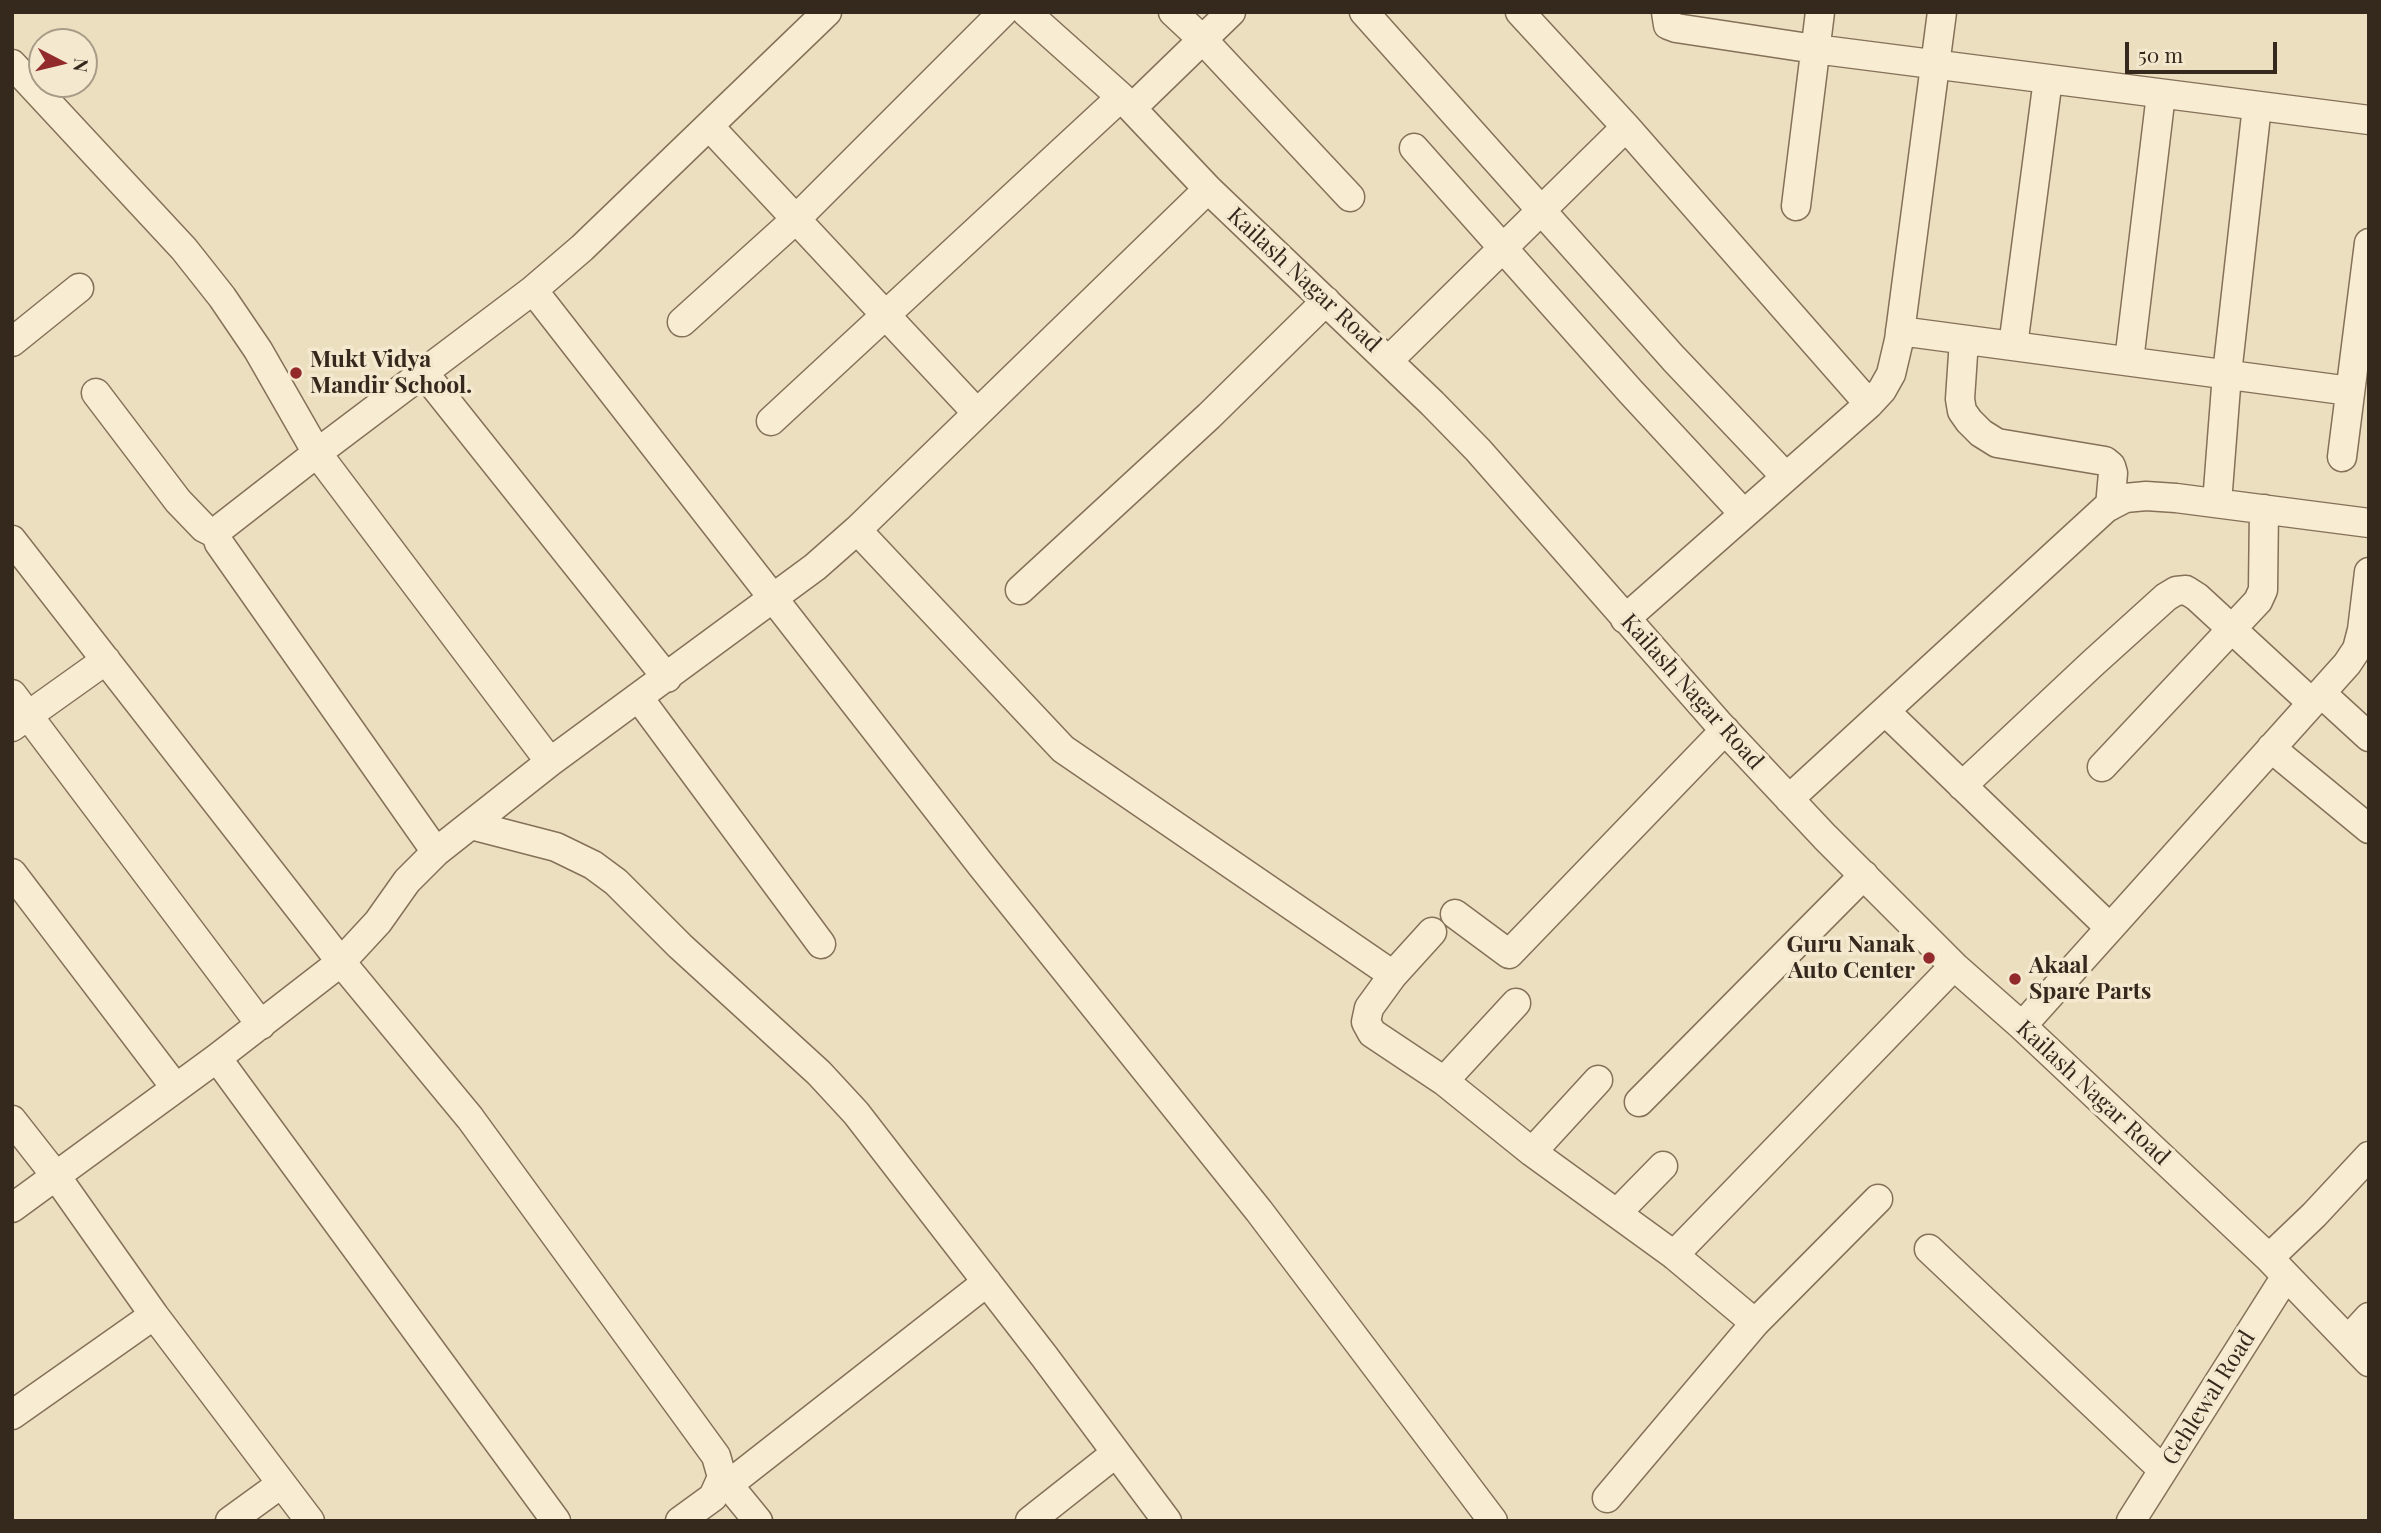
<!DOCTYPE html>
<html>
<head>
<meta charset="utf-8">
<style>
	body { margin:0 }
	#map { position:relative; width:2381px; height:1533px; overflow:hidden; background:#ecdfc0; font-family:"Playfair Display",serif }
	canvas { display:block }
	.frame { position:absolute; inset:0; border:14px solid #35281d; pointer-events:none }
	.north { position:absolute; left:28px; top:28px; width:70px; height:70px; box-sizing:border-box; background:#f4e9cf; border:2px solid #a89c88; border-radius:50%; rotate:97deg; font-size:19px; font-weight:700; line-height:28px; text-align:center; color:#35281d }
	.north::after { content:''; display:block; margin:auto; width:24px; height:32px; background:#922a2b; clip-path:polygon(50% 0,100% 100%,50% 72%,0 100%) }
	.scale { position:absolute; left:2125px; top:42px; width:152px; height:32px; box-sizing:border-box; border:4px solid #35281d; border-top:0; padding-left:9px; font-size:21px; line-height:24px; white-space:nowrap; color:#35281d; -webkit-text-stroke:5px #f4e9cf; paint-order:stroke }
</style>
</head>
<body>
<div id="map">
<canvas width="2381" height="1533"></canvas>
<div class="frame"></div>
<div class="north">N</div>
<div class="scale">50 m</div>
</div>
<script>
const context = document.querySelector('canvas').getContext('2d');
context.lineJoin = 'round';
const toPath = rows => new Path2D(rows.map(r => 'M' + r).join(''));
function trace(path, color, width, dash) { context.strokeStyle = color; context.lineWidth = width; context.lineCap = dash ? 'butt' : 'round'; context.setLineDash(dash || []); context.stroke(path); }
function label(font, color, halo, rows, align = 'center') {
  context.font = font + ' "Playfair Display",serif'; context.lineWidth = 7; context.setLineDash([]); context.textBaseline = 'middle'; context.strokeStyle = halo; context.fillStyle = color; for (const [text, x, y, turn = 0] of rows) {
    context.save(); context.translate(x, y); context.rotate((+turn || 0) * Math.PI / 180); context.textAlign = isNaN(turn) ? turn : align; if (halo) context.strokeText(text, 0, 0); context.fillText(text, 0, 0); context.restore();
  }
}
const minor = toPath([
	[1026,12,1121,97,1208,189,1432,403,1478,450,1718,723,1825,837,1954,966,2022,1026,2269,1258,2369,1362],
	[1173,12,1204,41,1350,197],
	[1364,12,1674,359,1786,477],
	[1520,12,1626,127],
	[1666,12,1668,25,1676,28,1815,49,2369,120],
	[12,64,184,249,222,297,258,350,317,453,550,762],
	[1132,108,1231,12],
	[709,126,977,413],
	[1414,148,1630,391,1744,514],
	[1796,206,1820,12],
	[533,290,981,865,1259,1211,1493,1521],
	[682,322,795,220,1003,12],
	[1900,331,2350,391],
	[1964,340,1960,399,1962,411,1969,421,1981,433,1997,443,2105,461,2111,466,2113,473,2110,506],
	[12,342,79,288],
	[2013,346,2048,79],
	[1389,360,1626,127,1869,404],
	[2129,361,2161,94],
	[424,373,667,678],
	[96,393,178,501,204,528,216,534],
	[771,421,1121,97],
	[2342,457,2369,243],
	[2217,503,2227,374,2257,106],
	[857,530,1063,749,1393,975],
	[12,540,341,962,470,1118,716,1456,722,1477,713,1497,680,1521],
	[1020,590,1209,416,1326,301],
	[1625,619,1869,404,1882,390,1891,374,1899,340,1942,12],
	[2321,693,2369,737],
	[12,694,261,1025],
	[639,698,821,944],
	[1885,711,2110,928],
	[12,727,106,660],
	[2271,748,2369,829],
	[2102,767,2258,601,2263,590,2264,509],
	[1962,786,2093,663,2166,597,2176,591,2186,590,2197,597,2312,703],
	[1789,799,2106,508,2125,498,2146,496,2176,498,2369,523],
	[471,825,556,847,593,865,616,882,680,946,819,1073,856,1113,1044,1356,1167,1521],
	[436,852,219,543,216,534,222,527,317,453,533,290,582,248,827,12],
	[12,873,175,1087],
	[1455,914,1509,954,1725,730],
	[1432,932,1393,975,1369,1008,1366,1022,1372,1033,1444,1081,1532,1152,1674,1255,1755,1323],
	[2022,1026,2347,664,2357,649,2362,630,2369,572],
	[217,1058,556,1521],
	[1444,1081,1516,1003],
	[1639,1102,1864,875],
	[12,1120,56,1176,154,1315,310,1521],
	[1532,1152,1598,1080],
	[12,1208,217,1058,341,962,378,922,407,881,436,852,550,762,815,567,857,530,1208,189],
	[1617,1213,1663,1166],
	[1929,1249,2163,1470],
	[1674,1255,1954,966],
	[2269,1258,2314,1215,2369,1156],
	[2348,1340,2369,1317],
	[12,1415,154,1315],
	[722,1477,758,1521],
	[728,1485,987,1282],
	[1607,1498,1755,1323,1878,1199],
	[230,1521,281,1484],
	[1030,1521,1116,1453],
	[2131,1521,2286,1276]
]);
trace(minor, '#857058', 31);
trace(minor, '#f8edd3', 28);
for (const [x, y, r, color] of [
	[296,373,7,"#922a2b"],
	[1929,958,7,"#922a2b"],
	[2015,979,7,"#922a2b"]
]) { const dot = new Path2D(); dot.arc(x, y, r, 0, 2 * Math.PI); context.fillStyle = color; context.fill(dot); trace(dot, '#f4e9cf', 2.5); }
label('23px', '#35281d', '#f4e9cf', [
	["Kailash Nagar Road",1304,280,43],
	["Kailash Nagar Road",1692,692,48],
	["Kailash Nagar Road",2093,1093,43],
	["Gehlewal Road",2209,1398,-58]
]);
label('bold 23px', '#35281d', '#f4e9cf', [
	["Mukt Vidya",310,360],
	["Mandir School.",310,386],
	["Guru Nanak",1915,945,"right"],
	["Auto Center",1915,971,"right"],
	["Akaal",2029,966],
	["Spare Parts",2029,992]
], 'left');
</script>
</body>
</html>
